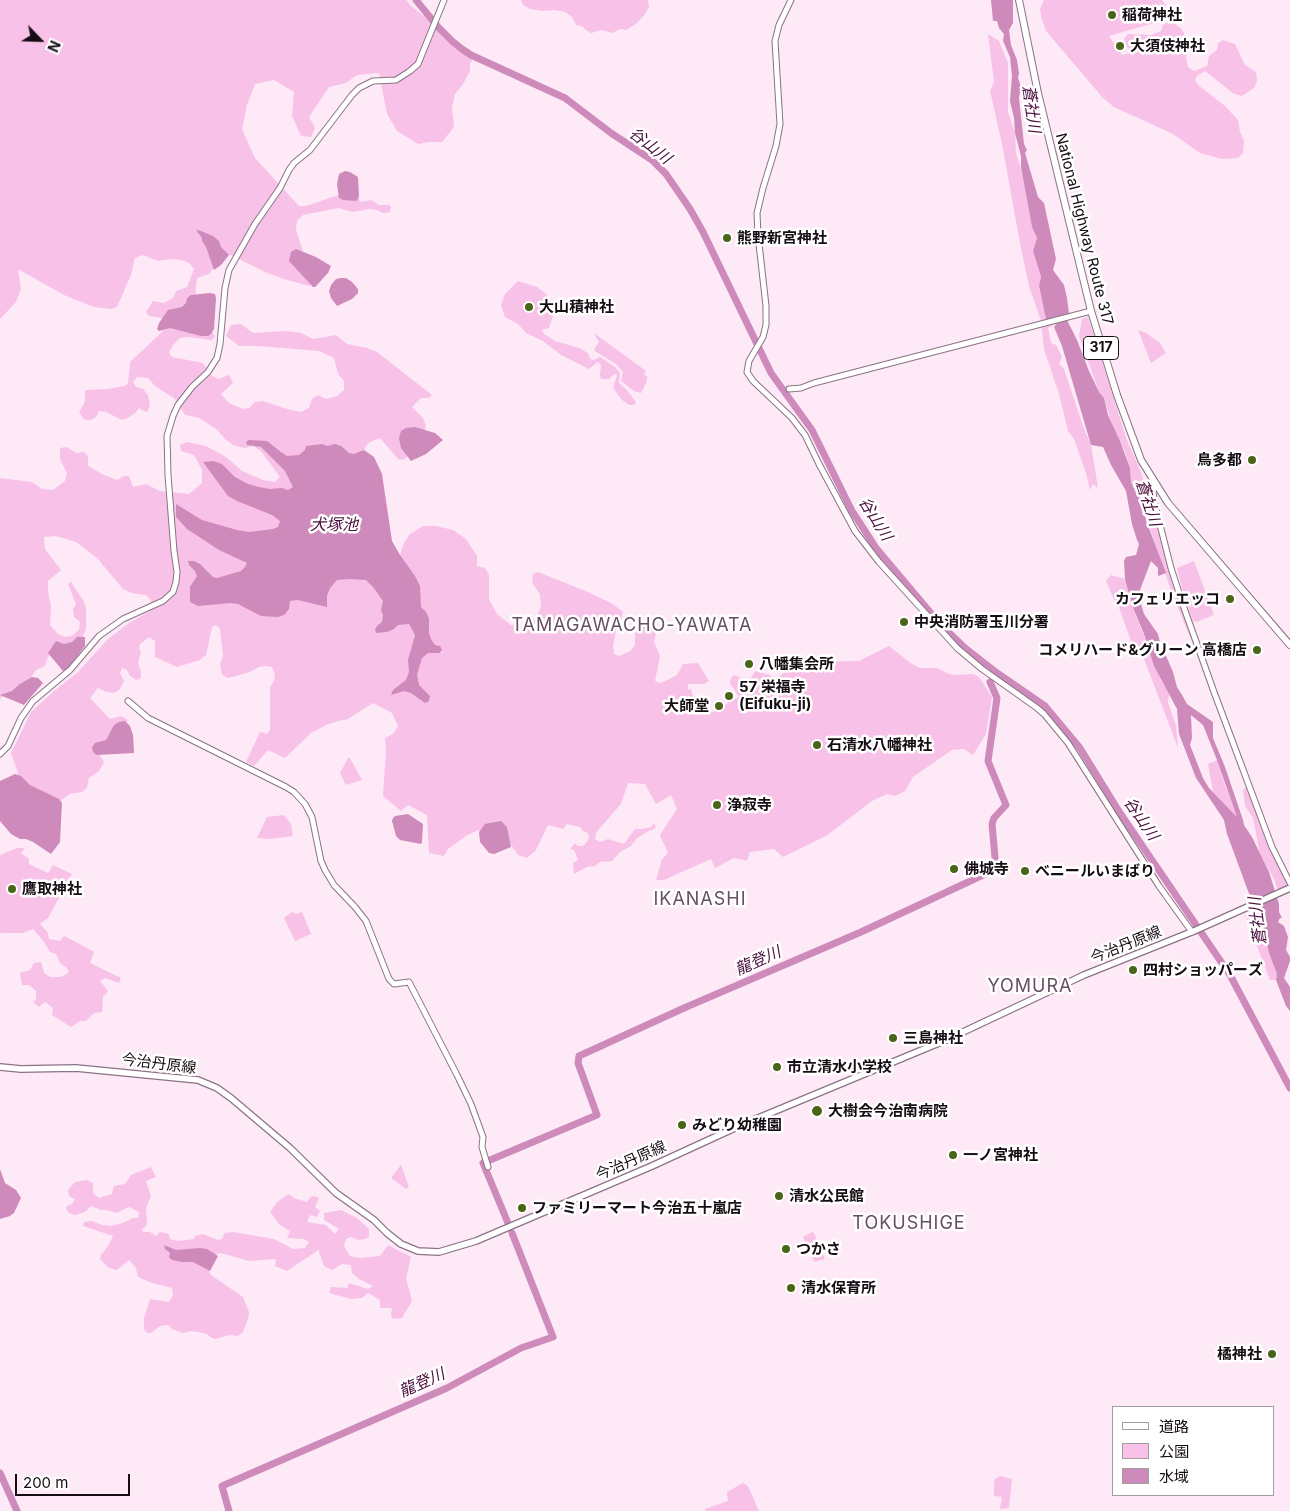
<!DOCTYPE html>
<html>
<head>
<meta charset="utf-8">
<style>
	body { margin:0 }
	#map { position:relative; width:1290px; height:1511px; overflow:hidden; background:#fee9f7; font-family:Inter,"Noto Sans JP",sans-serif }
	canvas { display:block }
	.legend { position:absolute; left:1112px; top:1406px; width:162px; height:90px; box-sizing:border-box; background:#fff; border:1px solid #a19ea1; margin:0; padding:6px 9px; list-style:none; font-size:15px; color:#150d13 }
	.legend li { display:flex; align-items:center; gap:10px; height:25px }
	.legend b { width:25px; border:1px solid #a19ea1 }
	.north { position:absolute; left:15px; top:15px; width:50px; height:50px; -webkit-text-stroke:4px #fff; paint-order:stroke; rotate:114deg; font-size:14px; font-weight:700; line-height:20px; text-align:center; color:#150d13 }
	.north::after { content:''; display:block; margin:auto; width:18px; height:22px; background:#150d13; clip-path:polygon(50% 0,100% 100%,50% 72%,0 100%) }
	.scale { position:absolute; left:15px; top:1474px; width:115px; height:22px; box-sizing:border-box; border:2px solid #150d13; border-top:0; padding-left:6px; font-size:15px; line-height:18px; white-space:nowrap; color:#150d13; -webkit-text-stroke:4px #fff; paint-order:stroke }
</style>
</head>
<body>
<div id="map">
<canvas width="1290" height="1511"></canvas>
<ul class="legend">
<li><b style="height:6px;background:#fff"></b>道路</li>
<li><b style="height:14px;background:#f8c1e8"></b>公園</li>
<li><b style="height:14px;background:#cd8aba"></b>水域</li>
</ul>
<div class="north">N</div>
<div class="scale">200 m</div>
</div>
<script>
const context = document.querySelector('canvas').getContext('2d');
context.lineJoin = 'round';
function paint(path, color) { context.fillStyle = color; context.fill(path, 'evenodd'); }
const toPath = rows => new Path2D(rows.map(r => 'M' + r).join(''));
function trace(path, color, width, dash) { context.strokeStyle = color; context.lineWidth = width; context.lineCap = dash ? 'butt' : 'round'; context.setLineDash(dash || []); context.stroke(path); }
function label(font, color, halo, rows, align = 'center') {
  context.font = font + ' Inter,"Noto Sans JP",sans-serif'; context.lineWidth = 5; context.setLineDash([]); context.textBaseline = 'middle'; context.strokeStyle = halo; context.fillStyle = color; for (const [text, x, y, turn = 0] of rows) {
    context.save(); context.translate(x, y); context.rotate((+turn || 0) * Math.PI / 180); context.textAlign = isNaN(turn) ? turn : align; if (halo) context.strokeText(text, 0, 0); context.fillText(text, 0, 0); context.restore();
  }
}
paint(toPath([
	[0,0,406,0,411,6,425,17,447,41,458,50,473,58,470,64,470,71,463,84,455,94,452,107,454,127,442,142,429,142,418,144,397,131,387,114,379,73,357,75,346,83,329,87,309,117,315,128,311,137,301,136,292,116,294,92,274,80,255,84,247,105,242,129,255,158,299,206,306,206,353,190,361,202,371,200,379,205,389,205,391,207,390,212,383,213,377,210,370,209,352,212,339,208,303,215,297,221,296,230,314,284,309,286,284,279,265,272,231,255,221,255,216,265,209,274,197,278,194,307,169,319,149,316,146,312,153,301,164,303,173,298,176,291,187,287,194,269,189,263,181,260,172,259,158,261,143,255,135,258,131,275,117,307,111,309,94,307,64,295,18,269,21,289,16,302,0,319],
	[521,0,648,0,649,7,645,14,637,23,626,30,620,29,612,33,602,30,591,33,586,30,582,26,576,25,572,17,565,12,554,10,542,11,530,9,523,5],
	[1044,0,1162,0,1166,5,1165,11,1154,23,1109,36,1122,55,1130,53,1124,39,1128,34,1151,35,1161,31,1163,25,1170,21,1181,28,1184,33,1187,51,1186,59,1188,67,1194,71,1207,66,1209,56,1217,50,1218,43,1223,40,1235,44,1245,65,1256,72,1257,81,1254,88,1242,96,1234,94,1205,71,1197,76,1195,80,1198,85,1225,106,1238,120,1240,132,1244,141,1243,153,1238,158,1222,159,1200,153,1173,134,1114,107,1103,98,1046,31,1041,16,1040,9],
	[988,34,999,41,1008,63,1008,112,1015,133,1016,153,1023,176,1032,227,1037,238,1033,251,1041,278,1039,287,1046,318,1057,323,1048,328,1051,343,1056,345,1062,357,1059,364,1064,369,1083,426,1091,445,1098,488,1093,484,1090,490,1086,473,1074,439,1068,431,1059,394,1044,349,1041,321,1029,286,1020,243,1002,144,990,91,994,82],
	[518,281,537,287,545,293,553,303,554,313,549,328,542,330,544,334,555,341,579,348,588,353,590,359,594,360,600,357,615,367,620,373,619,383,627,390,636,402,634,405,629,405,622,400,613,388,617,375,614,374,609,379,601,379,600,376,601,365,598,362,589,369,561,355,543,341,526,333,518,324,505,317,501,305,505,294],
	[1088,317,1127,440,1141,472,1149,495,1169,571,1195,649,1173,596,1140,499,1136,493,1131,482,1130,468,1125,452,1112,424,1104,398,1099,392,1079,336,1082,319],
	[170,323,210,328,215,337,211,340,188,337,180,338,173,345,169,353,172,357,203,363,211,375,218,379,229,375,233,383,221,394,229,403,243,409,249,408,255,402,263,401,287,409,301,412,309,408,312,399,318,395,326,399,337,396,344,390,344,381,338,374,334,358,319,351,258,346,239,346,226,336,231,325,241,324,253,333,287,331,301,333,313,339,336,335,347,344,367,348,377,352,432,395,429,398,421,398,412,407,423,418,426,425,424,435,411,454,403,460,398,459,380,438,368,443,353,468,332,572,397,564,404,543,410,534,423,526,436,526,453,530,466,539,477,556,477,566,485,568,489,575,489,599,497,614,511,625,526,626,534,620,541,607,540,595,532,582,533,574,538,572,588,592,613,604,623,612,620,622,616,630,613,647,614,654,619,656,630,651,635,645,635,627,636,622,640,619,646,629,651,630,656,633,654,642,660,656,655,681,661,683,677,675,683,664,698,663,709,681,704,684,688,684,688,690,691,689,693,697,696,696,700,714,718,711,726,704,739,697,730,683,731,678,734,675,749,681,755,671,769,675,776,679,797,662,859,661,889,646,912,664,920,668,937,668,949,674,956,675,973,674,979,677,992,697,986,734,973,755,964,749,952,750,913,777,905,791,895,796,887,794,872,801,826,836,783,857,774,849,750,852,747,861,734,858,715,868,711,859,664,880,656,880,662,859,668,853,660,835,677,809,671,795,656,804,645,784,628,783,621,804,600,828,596,833,595,839,600,842,608,839,624,844,635,829,642,829,651,827,654,823,656,828,647,832,637,838,631,846,620,852,612,861,600,862,595,866,587,867,574,874,573,863,578,860,574,850,570,849,575,843,578,846,583,846,587,842,589,837,588,833,583,831,580,827,567,824,563,829,548,825,536,850,527,858,518,855,507,839,499,831,478,830,466,836,448,849,444,856,429,853,427,815,408,805,401,811,383,796,386,750,385,738,393,734,398,726,392,713,373,703,348,719,338,721,326,725,311,733,285,758,268,750,254,766,246,762,260,732,267,734,270,730,270,687,274,681,275,674,272,667,266,666,259,667,250,672,228,678,222,675,220,664,223,656,220,629,216,625,212,627,206,655,200,660,177,667,155,657,155,641,149,637,140,644,139,648,141,652,138,663,141,672,141,678,136,680,130,676,127,670,122,668,120,673,124,681,120,689,114,693,106,692,98,688,90,698,110,719,121,716,128,720,125,725,96,750,104,762,99,771,89,778,87,788,82,792,70,794,57,803,17,782,18,773,11,753,31,712,54,691,77,673,108,639,129,623,150,611,151,600,146,595,132,593,123,589,97,558,76,542,56,536,44,537,45,549,61,570,48,581,48,591,51,607,50,625,58,634,65,637,72,636,79,630,80,622,74,617,73,609,76,604,68,584,71,582,83,600,86,608,86,629,81,640,63,647,57,645,48,657,45,666,36,670,30,679,13,693,1,697,0,700,0,478,32,482,42,489,53,490,65,481,67,473,60,459,60,448,67,447,76,453,84,452,88,456,88,466,102,474,117,480,124,476,129,476,133,487,146,484,160,491,189,494,202,483,202,470,194,455,181,451,180,445,187,442,206,446,226,457,242,471,263,480,275,482,280,477,261,451,253,446,244,448,233,445,225,439,216,429,199,418,185,415,174,398,155,386,148,378,137,377,133,382,136,387,143,389,148,395,150,406,147,412,144,411,139,408,135,413,128,418,122,420,106,412,99,411,96,417,91,420,85,420,79,413,85,401,85,390,108,389,124,386,128,384,130,362,160,334],
	[1138,330,1146,333,1160,343,1166,353,1151,363],
	[594,333,646,371,644,374,648,377,646,380,647,381,641,393,634,391,621,381,623,372,616,364,595,351,594,349,599,342],
	[1194,561,1214,615,1196,622,1193,621,1183,592,1177,568],
	[1111,575,1125,579,1132,605,1161,680,1169,694,1168,703,1176,725,1178,748,1144,659,1135,652,1117,602,1114,600,1106,581],
	[348,758,350,758,362,780,346,785,340,773],
	[1217,760,1225,785,1238,818,1213,792,1208,764],
	[1246,786,1265,836,1288,887,1278,891,1274,879,1260,854,1253,818,1245,806,1243,791],
	[284,815,291,824,293,836,270,839,257,838,267,817],
	[17,848,25,848,21,853,29,859,29,864,48,873,53,865,72,874,48,918,40,924,48,933,49,939,60,941,64,936,78,943,94,952,90,963,121,978,119,983,105,978,100,981,108,991,103,997,102,1012,94,1013,86,1021,80,1021,71,1027,52,1015,53,1008,45,1002,39,1007,33,1002,36,999,36,991,29,985,22,985,20,973,30,970,34,963,41,962,44,973,50,977,60,977,67,974,69,972,66,967,60,963,56,954,50,952,44,942,33,929,23,933,1,933,0,932,0,855],
	[1259,909,1260,909,1262,915,1265,920,1263,928,1269,953,1277,974,1276,980,1270,980,1245,915],
	[292,912,296,914,302,912,311,934,295,941,284,918],
	[401,1165,409,1187,406,1189,391,1178],
	[151,1167,156,1177,146,1181,151,1196,146,1208,147,1224,145,1227,142,1229,143,1232,150,1232,156,1236,160,1232,169,1234,170,1239,178,1241,194,1239,195,1236,203,1234,218,1240,222,1239,225,1233,233,1232,274,1239,293,1249,305,1248,309,1242,304,1239,287,1238,290,1231,280,1225,270,1212,277,1202,289,1194,294,1198,307,1202,310,1197,314,1196,319,1198,315,1207,320,1211,317,1217,310,1215,307,1222,326,1225,335,1234,339,1229,324,1220,324,1213,341,1210,357,1218,369,1229,369,1237,365,1239,358,1240,351,1237,346,1239,344,1246,350,1256,361,1258,380,1256,388,1245,411,1257,406,1278,412,1301,402,1318,393,1319,391,1315,392,1308,380,1308,380,1300,368,1293,362,1298,351,1299,329,1293,331,1287,347,1288,349,1283,368,1289,373,1286,359,1279,352,1273,351,1265,342,1264,332,1270,324,1266,318,1249,317,1251,287,1271,275,1266,276,1259,249,1261,221,1253,194,1260,208,1268,211,1275,243,1297,249,1312,248,1319,243,1332,238,1336,230,1335,215,1339,210,1337,207,1334,198,1332,191,1331,183,1333,172,1329,168,1325,160,1326,151,1333,147,1333,144,1329,144,1318,150,1299,169,1302,173,1295,172,1288,149,1282,138,1277,136,1268,129,1260,117,1270,109,1268,100,1259,101,1255,108,1246,113,1236,83,1226,84,1222,92,1221,102,1225,111,1226,123,1223,133,1218,138,1218,139,1212,129,1207,116,1213,107,1210,101,1210,91,1206,85,1212,75,1215,69,1213,66,1209,67,1206,72,1204,75,1199,69,1196,68,1190,75,1182,87,1180,93,1183,93,1193,99,1198,112,1194,114,1186,125,1184,131,1175],
	[812,1232,814,1233,825,1259,814,1262,803,1237],
	[1000,1476,1012,1479,1009,1508,1000,1509,1002,1497,994,1496,994,1482,995,1479],
	[743,1483,748,1486,759,1511,706,1511,705,1509,728,1501,727,1492]
]), '#f8c1e8');
paint(toPath([
	[991,0,1013,0,1013,23,1009,30,1011,45,1017,60,1019,73,1018,78,1021,87,1019,98,1024,144,1027,150,1025,153,1038,197,1044,203,1056,259,1053,270,1064,285,1067,298,1069,314,1065,316,1077,340,1089,371,1099,392,1104,398,1108,415,1120,441,1130,468,1131,482,1136,493,1140,499,1147,523,1166,573,1158,576,1158,568,1151,561,1140,590,1141,604,1144,614,1158,634,1160,642,1173,672,1177,687,1182,695,1187,704,1213,722,1213,738,1225,767,1243,820,1244,825,1252,837,1269,872,1279,904,1279,912,1282,918,1280,918,1278,922,1284,926,1288,937,1286,950,1290,957,1290,961,1284,978,1290,987,1290,1011,1286,1006,1276,980,1277,974,1269,953,1263,928,1264,922,1261,912,1251,899,1227,834,1224,820,1196,778,1179,734,1177,709,1154,666,1144,634,1132,605,1125,579,1124,561,1126,557,1136,555,1139,544,1137,540,1132,524,1126,491,1111,465,1103,447,1091,445,1062,346,1054,327,1057,323,1046,319,1039,286,1041,277,1033,251,1037,238,1032,227,1021,167,1021,156,1015,133,1014,118,1010,101,1012,76,1010,57,1003,41,1004,34,999,28,997,21,993,21],
	[1191,715,1203,725,1217,760,1237,817,1209,788,1203,778,1190,745,1192,738],
	[345,171,350,172,358,177,359,196,358,199,356,201,343,200,339,198,337,184,339,174],
	[196,230,201,231,213,236,219,241,221,247,229,255,221,265,214,270,206,247,202,241,202,238],
	[296,249,316,257,331,266,328,273,315,287,313,287,289,261,291,252],
	[341,278,346,278,352,282,358,289,358,293,352,299,337,306,331,298,329,291,331,285,336,279],
	[210,293,215,294,216,298,214,329,211,334,208,336,201,336,170,328,159,331,157,329,159,323,168,310,182,307,186,303,187,298,191,295],
	[415,427,435,433,443,440,426,454,411,461,401,448,399,438,401,431,406,428],
	[249,440,267,441,281,452,287,456,299,455,305,450,306,446,322,444,327,446,335,444,341,446,349,453,354,454,364,450,374,457,382,474,392,541,400,555,415,576,420,586,421,607,426,612,429,619,429,633,431,639,435,645,440,646,442,650,439,653,428,653,422,658,417,675,419,685,430,696,429,701,425,703,411,693,404,691,391,695,393,690,406,680,409,672,408,660,415,635,409,624,398,625,394,629,387,632,376,633,375,629,378,625,382,622,383,615,381,610,383,601,373,587,366,580,349,579,337,580,330,588,327,596,327,607,298,600,290,601,289,609,284,615,278,617,261,616,238,604,231,603,198,606,190,602,190,587,197,576,195,571,189,565,188,561,194,561,200,564,213,577,217,578,241,571,245,567,247,563,219,550,187,529,176,517,176,504,202,520,237,530,249,532,273,529,278,527,280,521,272,515,237,501,228,496,203,462,213,461,222,464,235,477,248,484,259,487,270,489,282,488,288,490,293,487,285,471,261,447,247,445,246,442],
	[77,637,85,637,85,646,69,667,63,671,48,653,56,641,64,644,72,642],
	[32,677,38,678,43,683,24,705,0,695,12,691,20,684],
	[125,721,130,726,133,735,134,753,97,755,93,752,92,747,95,743,106,740,114,725,119,722],
	[15,774,21,776,30,785,59,799,62,803,60,842,51,854,33,842,26,839,20,839,11,834,0,821,0,781],
	[408,814,423,824,422,842,421,844,400,840,396,836,392,821,393,818,395,816],
	[501,821,507,827,511,847,494,854,489,853,480,842,479,832,485,824],
	[0,1169,5,1183,16,1190,21,1198,14,1213,10,1216,0,1219],
	[164,1245,176,1250,200,1248,207,1249,218,1256,210,1271,193,1262,182,1262,172,1260,169,1257,170,1253,165,1249]
]), '#cd8aba');
trace(toPath([
	[416,0,438,27,452,41,462,49,471,55,565,98,611,133,652,160,666,174,690,209,703,232,771,373,812,430,852,511,876,548,940,624,965,648,997,673,1045,706,1080,748,1120,813,1230,975,1290,1088],
	[508,1223,483,1163,597,1115,578,1063,579,1056,684,1008,861,932,996,869,992,824,994,818,1006,805,988,761,997,698,990,682],
	[0,1473,17,1511],
	[229,1511,222,1486,447,1388,521,1348,553,1337,512,1233]
]), '#cd8aba', 7);
const tertiary = toPath([
	[791,0,779,25,775,41,780,124,776,146,763,188,757,213,758,235,766,306,766,325,763,337,749,361,747,372,753,381,792,418,805,435,819,464,855,531,879,562,957,648,982,669,1037,708,1044,714,1068,743,1159,886,1192,932],
	[789,389,801,388,814,383,1091,311],
	[1155,484,1153,492,1155,505,1171,568,1183,605,1214,692,1272,847,1290,883],
	[128,701,148,718,286,787,294,792,305,804,312,817,321,861,325,870,334,885,355,907,366,921,389,979,394,984,409,982,457,1075,471,1104,483,1137,482,1147,488,1167],
	[0,754,8,746,21,718,33,701,70,670,99,636,123,619,163,601,173,592,176,582,177,572,174,551,168,475,167,436,173,416,178,405,192,387,208,372,217,358,220,344,225,288,229,270,255,224,280,188,289,170,294,163,310,150,352,95,359,88,373,81,396,80,410,71,418,64,444,0]
]);
const secondary = toPath([
	[0,1067,21,1069,76,1068,198,1080,217,1088,231,1098,290,1148,336,1193,374,1220,387,1233,401,1244,418,1251,439,1252,476,1241,652,1166,739,1126,946,1040,1084,975,1194,931,1290,888]
]);
const trunk = toPath([
	[1019,0,1038,93,1091,311,1117,395,1141,460,1168,503,1290,645]
]);
trace(tertiary, '#8a7383', 7);
trace(secondary, '#8a7383', 8);
trace(trunk, '#8a7383', 8);
trace(tertiary, '#fff', 5);
trace(secondary, '#fff', 5.5);
trace(trunk, '#fff', 6);
for (const [x, y, r, color] of [
	[1112,15,5,"#496517"],
	[1120,46,5,"#496517"],
	[727,238,5,"#496517"],
	[529,307,5,"#496517"],
	[1252,460,5,"#496517"],
	[1230,599,5,"#496517"],
	[904,622,5,"#496517"],
	[1257,650,5,"#496517"],
	[749,664,5,"#496517"],
	[729,696,5,"#496517"],
	[719,706,5,"#496517"],
	[817,745,5,"#496517"],
	[717,805,5,"#496517"],
	[954,869,5,"#496517"],
	[1025,871,5,"#496517"],
	[12,889,5,"#496517"],
	[1133,970,5,"#496517"],
	[893,1038,5,"#496517"],
	[777,1067,5,"#496517"],
	[817,1111,6,"#496517"],
	[682,1125,5,"#496517"],
	[953,1155,5,"#496517"],
	[779,1196,5,"#496517"],
	[522,1208,5,"#496517"],
	[786,1249,5,"#496517"],
	[791,1288,5,"#496517"],
	[1272,1354,5,"#496517"]
]) { const dot = new Path2D(); dot.arc(x, y, r, 0, 2 * Math.PI); context.fillStyle = color; context.fill(dot); trace(dot, '#fff', 2); }
for (const [x, y, w] of [
	[1101,348,35]
]) { const box = new Path2D(); box.roundRect(x - w / 2, y - 11.5, w, 23, 4); context.fillStyle = '#fff'; context.fill(box); trace(box, '#150d13', 1); }
label('bold 14px', '#150d13', null, [
	["317",1101,348]
]);
label('bold 15px', '#150d13', '#fff', [
	["稲荷神社",1122,15],
	["大須伎神社",1130,46],
	["熊野新宮神社",737,238],
	["大山積神社",539,307],
	["鳥多都",1242,460,"right"],
	["カフェリエッコ",1220,599,"right"],
	["中央消防署玉川分署",914,622],
	["コメリハード&グリーン 高橋店",1247,650,"right"],
	["八幡集会所",759,664],
	["57 栄福寺",739,687],
	["(Eifuku-ji)",739,704],
	["大師堂",709,706,"right"],
	["石清水八幡神社",827,745],
	["浄寂寺",727,805],
	["佛城寺",964,869],
	["べニールいまばり",1035,871],
	["鷹取神社",22,889],
	["四村ショッパーズ",1143,970],
	["三島神社",903,1038],
	["市立清水小学校",787,1067],
	["大樹会今治南病院",828,1111],
	["みどり幼稚園",692,1125],
	["一ノ宮神社",963,1155],
	["清水公民館",789,1196],
	["ファミリーマート今治五十嵐店",532,1208],
	["つかさ",796,1249],
	["清水保育所",801,1288],
	["橘神社",1262,1354,"right"]
], 'left');
label('15px', '#150d13', '#fff', [
	["National Highway Route 317",1084,229,76],
	["今治丹原線",1126,945,-22],
	["今治丹原線",159,1064,7],
	["今治丹原線",631,1161,-24]
]);
label('italic 16px', '#4a0e3e', '#fff', [
	["蒼社川",1031,109,82],
	["谷山川",650,146,38],
	["蒼社川",1148,503,72],
	["谷山川",875,519,58],
	["犬塚池",334,525],
	["谷山川",1141,819,56],
	["蒼社川",1258,921,-97],
	["龍登川",758,961,-24],
	["龍登川",422,1383,-24]
]);
context.letterSpacing = '1px';
label('18px', '#65505f', '#fff', [
	["TAMAGAWACHO-YAWATA",632,626],
	["IKANASHI",700,900],
	["YOMURA",1030,987],
	["TOKUSHIGE",909,1224]
]);
context.letterSpacing = '0px';
</script>
</body>
</html>
